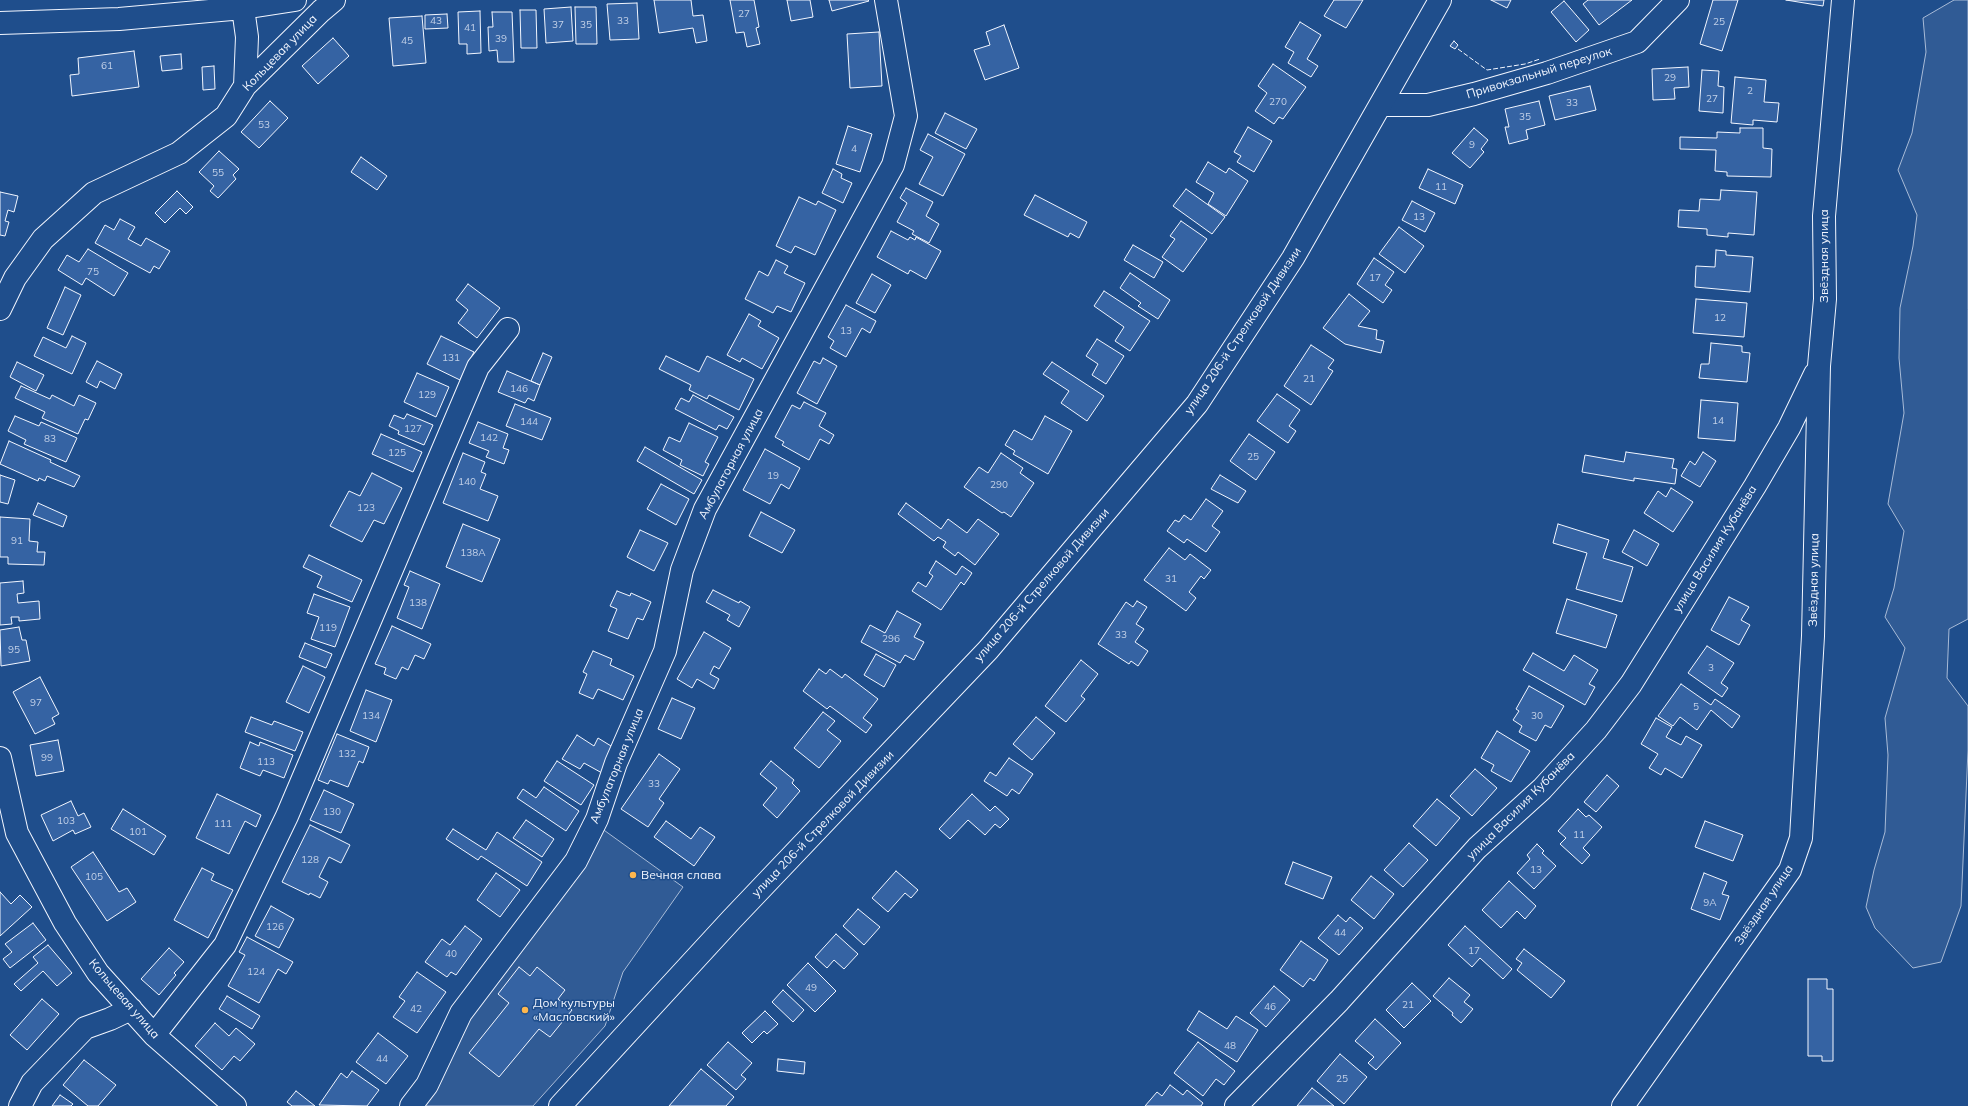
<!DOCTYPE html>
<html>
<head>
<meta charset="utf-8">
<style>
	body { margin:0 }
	canvas { display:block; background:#1f4e8c }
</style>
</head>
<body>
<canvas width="1968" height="1106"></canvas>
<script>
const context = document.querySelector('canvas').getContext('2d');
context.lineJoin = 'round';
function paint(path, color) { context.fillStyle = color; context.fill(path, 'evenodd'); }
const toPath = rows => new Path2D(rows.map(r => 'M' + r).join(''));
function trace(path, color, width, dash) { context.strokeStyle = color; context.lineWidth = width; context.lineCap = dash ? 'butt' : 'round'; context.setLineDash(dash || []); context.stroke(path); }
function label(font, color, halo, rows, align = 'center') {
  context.font = font + ' Mulish,sans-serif'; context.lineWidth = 3; context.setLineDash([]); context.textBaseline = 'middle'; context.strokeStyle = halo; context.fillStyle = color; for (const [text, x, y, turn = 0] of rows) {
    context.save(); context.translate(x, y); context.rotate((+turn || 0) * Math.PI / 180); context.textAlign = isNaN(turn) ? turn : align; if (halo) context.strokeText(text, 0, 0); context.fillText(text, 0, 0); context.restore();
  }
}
const built = toPath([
	[1954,0,1968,0,1968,619,1949,629,1947,678,1968,706,1968,750,1961,906,1941,962,1913,968,1875,928,1866,907,1874,870,1885,832,1888,755,1885,718,1905,648,1885,617,1894,588,1904,531,1888,504,1904,413,1899,358,1900,308,1913,246,1917,215,1898,170,1912,133,1926,52,1923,18,1954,0],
	[601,828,683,887,623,972,605,1026,533,1106,420,1106,466,1019,601,828]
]);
paint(built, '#305b95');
trace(built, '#a8bbd7', 1);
const building = toPath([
	[654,0,691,0,693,16,703,15,707,41,696,43,693,28,659,33,654,0],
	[730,0,754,0,759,27,756,28,760,44,747,47,744,32,736,33,730,0],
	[787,0,810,0,813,17,791,21,787,0],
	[829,0,868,0,869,1,832,11,829,0],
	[1334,0,1363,0,1346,28,1324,16,1334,0],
	[1491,0,1511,0,1507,8,1491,0],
	[1588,0,1632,0,1599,25,1583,4,1588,0],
	[1713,0,1738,0,1722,51,1700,44,1713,0],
	[1786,0,1824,0,1823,6,1786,0],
	[1564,1,1589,30,1576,42,1551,12,1564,1],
	[637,3,639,39,610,40,607,4,637,3],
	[571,7,573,41,546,43,544,9,571,7],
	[575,7,596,7,597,44,576,44,575,7],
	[520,10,536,10,537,48,521,48,520,10],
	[480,11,481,53,467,54,467,44,459,44,458,12,480,11],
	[492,12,512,12,514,62,498,62,497,50,489,51,488,27,493,27,492,12],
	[447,14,448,28,425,29,425,15,447,14],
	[422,16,426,63,393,66,389,18,422,16],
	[1300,22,1321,35,1307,59,1318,66,1311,77,1288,63,1294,52,1285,47,1300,22],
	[1004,25,1019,68,985,80,974,50,990,45,986,32,1004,25],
	[879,32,882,86,850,88,847,34,879,32],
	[333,38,349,56,318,84,302,66,333,38],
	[1454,41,1458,45,1455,49,1450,46,1454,41],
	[134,51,139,87,72,96,70,75,79,74,78,58,134,51],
	[181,54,182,69,162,71,160,56,181,54],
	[1273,64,1306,87,1283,119,1279,117,1274,124,1255,111,1267,93,1258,86,1273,64],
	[214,66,215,89,203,90,202,67,214,66],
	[1688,67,1689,87,1674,88,1675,99,1653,100,1652,69,1688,67],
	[1702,70,1719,71,1718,86,1724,87,1723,113,1699,111,1702,70],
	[1735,77,1766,80,1764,102,1779,103,1777,122,1753,120,1753,125,1731,123,1735,77],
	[1590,86,1596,110,1555,120,1549,96,1590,86],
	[270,101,288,118,259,148,241,132,270,101],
	[1539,101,1545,125,1526,130,1528,139,1509,144,1505,127,1509,127,1505,109,1539,101],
	[945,113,977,129,966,149,935,133,945,113],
	[848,126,872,134,860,172,836,164,848,126],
	[1248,127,1272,141,1254,172,1237,162,1241,156,1234,152,1248,127],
	[1474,128,1488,140,1481,149,1484,152,1470,168,1452,153,1474,128],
	[1740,128,1763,128,1763,148,1772,149,1771,177,1727,176,1727,172,1715,171,1716,150,1680,149,1680,137,1717,138,1717,132,1740,133,1740,128],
	[928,134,965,154,943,196,919,184,933,157,920,150,928,134],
	[219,151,239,169,233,175,236,179,218,198,210,191,214,186,199,172,219,151],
	[361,157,387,176,377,190,351,172,361,157],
	[1208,162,1226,173,1229,168,1248,181,1226,216,1208,204,1214,193,1196,182,1208,162],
	[833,169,842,174,841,178,852,183,843,203,822,193,833,169],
	[1428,169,1463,185,1455,204,1419,188,1428,169],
	[906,188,933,202,926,216,939,224,929,243,912,234,914,231,897,222,907,203,900,198,906,188],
	[1186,189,1225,217,1212,234,1173,206,1186,189],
	[1721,190,1757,192,1754,235,1728,233,1728,237,1707,235,1707,229,1678,227,1679,210,1699,211,1700,199,1720,200,1721,190],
	[177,191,193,207,186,214,180,208,165,223,155,213,177,191],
	[0,192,18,196,14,212,8,210,5,221,9,222,5,236,0,235,0,192],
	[1035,195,1087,222,1079,238,1070,233,1068,237,1024,215,1035,195],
	[799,197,816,205,818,201,836,210,815,255,795,246,791,253,776,246,799,197],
	[1412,201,1435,213,1425,232,1402,220,1412,201],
	[120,219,135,227,128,239,141,246,146,238,170,251,159,269,154,266,150,273,95,243,105,225,114,230,120,219],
	[1181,221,1207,239,1183,272,1162,257,1175,239,1170,236,1181,221],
	[1399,227,1424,246,1405,273,1379,254,1399,227],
	[891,231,908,240,910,237,915,240,916,237,941,251,926,279,910,270,908,274,877,257,891,231],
	[1133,245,1163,262,1154,278,1124,260,1133,245],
	[88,249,128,273,114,296,86,278,82,285,58,270,67,255,79,262,88,249],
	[1716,250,1726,251,1726,255,1753,257,1750,292,1695,287,1696,266,1715,267,1716,250],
	[1374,258,1394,272,1385,285,1392,290,1383,303,1357,284,1374,258],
	[776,260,788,266,784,273,805,283,791,312,777,306,773,313,745,299,759,271,768,276,776,260],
	[1130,273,1170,300,1158,319,1138,306,1141,303,1120,288,1130,273],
	[872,274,891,285,875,313,856,303,872,274],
	[468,284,500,308,477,338,458,323,468,310,456,300,468,284],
	[65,287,81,295,63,335,47,328,65,287],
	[1104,291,1150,321,1130,351,1115,341,1124,327,1094,306,1104,291],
	[1349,294,1370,311,1358,326,1377,330,1376,339,1384,341,1381,353,1345,344,1323,328,1349,294],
	[1696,299,1747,303,1744,337,1693,333,1696,299],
	[846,305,876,321,870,333,862,328,846,357,830,348,834,341,828,337,846,305],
	[749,314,761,321,758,326,779,338,762,369,742,358,740,362,727,355,749,314],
	[72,336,86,343,72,374,34,356,43,337,66,348,72,336],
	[441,336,474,352,460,380,427,364,441,336],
	[1097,339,1124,356,1106,384,1092,375,1098,364,1086,356,1097,339],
	[1711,343,1742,346,1742,352,1750,353,1747,382,1699,378,1701,364,1709,364,1711,343],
	[1311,345,1334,360,1328,368,1333,371,1311,405,1284,386,1311,345],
	[543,353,552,357,540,385,531,381,543,353],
	[666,356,699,372,707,356,754,379,739,410,709,395,707,399,689,390,691,385,659,369,666,356],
	[823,358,837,366,817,404,797,393,814,361,820,364,823,358],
	[97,361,122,374,115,389,100,381,97,388,86,382,97,361],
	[17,362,44,375,36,391,10,377,17,362],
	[1052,362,1104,396,1087,421,1061,403,1069,391,1043,374,1052,362],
	[507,371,540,385,534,401,528,398,525,403,498,392,507,371],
	[417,373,449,387,436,417,404,402,417,373],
	[21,386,50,399,52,395,74,406,79,395,96,403,88,420,85,419,78,434,42,418,45,412,15,398,21,386],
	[1277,394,1300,410,1289,426,1296,431,1288,443,1257,421,1277,394],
	[693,395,734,417,727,429,719,425,716,430,675,409,681,398,689,402,693,395],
	[1701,400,1738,403,1735,441,1698,438,1701,400],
	[804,402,826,413,819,426,834,435,829,444,820,439,809,460,782,445,784,442,775,437,792,405,800,409,804,402],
	[515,404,551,418,542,440,506,426,515,404],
	[407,414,433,425,424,445,398,434,399,431,389,426,394,415,404,419,407,414],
	[15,416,39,426,41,422,77,438,66,462,24,444,26,440,8,431,15,416],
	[1045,416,1072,431,1048,474,1013,454,1015,451,1005,445,1014,430,1032,440,1045,416],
	[478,422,508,434,503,448,509,450,504,464,486,457,489,451,469,443,478,422],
	[689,423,718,437,705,462,709,464,703,476,680,465,682,460,663,450,669,437,680,442,689,423],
	[381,434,422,452,413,472,372,454,381,434],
	[1249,434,1275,452,1256,480,1230,461,1249,434],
	[9,441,51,460,50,462,80,476,74,487,47,476,45,481,39,478,38,481,0,464,9,441],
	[645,447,702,480,694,494,637,461,645,447],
	[765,449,800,468,789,489,781,484,770,504,743,490,765,449],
	[1626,452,1674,459,1672,468,1677,469,1675,484,1634,478,1634,481,1582,472,1585,455,1624,462,1626,452],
	[1703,452,1716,461,1700,487,1681,476,1690,461,1695,465,1703,452],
	[463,453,485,462,481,472,486,474,480,489,498,496,488,521,443,503,463,453],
	[1001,453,1023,468,1020,473,1034,483,1011,517,1004,512,1002,513,964,487,979,467,988,473,1001,453],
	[372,473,402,488,384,524,374,520,362,542,330,526,349,491,360,496,372,473],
	[0,475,15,480,8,504,0,502,0,475],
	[1220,475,1246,491,1238,503,1211,489,1220,475],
	[661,484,689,499,676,525,647,509,661,484],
	[1671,488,1693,502,1673,532,1644,513,1658,491,1666,497,1671,488],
	[1206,499,1223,511,1212,526,1220,532,1206,552,1187,539,1184,543,1167,531,1175,520,1179,522,1184,515,1191,520,1206,499],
	[38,503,67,516,63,527,33,515,38,503],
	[906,503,941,529,948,519,967,533,978,519,999,534,975,565,958,552,955,556,943,547,946,542,938,537,934,541,898,514,906,503],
	[761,512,795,530,782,553,749,536,761,512],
	[0,517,30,519,29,541,38,542,37,552,45,552,44,565,8,564,8,557,0,557,0,517],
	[463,524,500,539,482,582,446,567,463,524],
	[1558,524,1609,540,1603,558,1633,567,1622,602,1576,589,1587,553,1553,543,1558,524],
	[640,530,668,543,654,571,627,557,640,530],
	[1634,530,1659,544,1647,566,1622,552,1634,530],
	[1169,548,1185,560,1190,554,1211,570,1204,579,1201,576,1189,592,1196,598,1186,611,1144,580,1169,548],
	[309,555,362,580,352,602,317,587,322,576,303,567,309,555],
	[936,561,956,575,962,566,972,573,964,585,961,582,941,610,912,591,918,582,926,587,933,576,929,573,936,561],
	[410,571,440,584,422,629,397,618,409,587,404,585,410,571],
	[23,581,24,593,17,594,18,603,39,601,40,619,19,621,19,617,11,617,12,624,0,625,0,583,23,581],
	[713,590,739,603,740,601,750,607,739,627,727,620,730,615,706,602,713,590],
	[617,591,630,596,631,593,651,602,643,620,637,618,628,639,608,631,617,609,610,606,617,591],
	[314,594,350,607,335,647,311,639,319,617,307,613,314,594],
	[1729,597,1749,607,1741,620,1750,625,1739,645,1711,630,1729,597],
	[1567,599,1617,615,1606,648,1556,633,1567,599],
	[1137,601,1147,607,1136,624,1144,629,1135,642,1148,651,1138,666,1131,661,1129,664,1098,644,1126,602,1133,607,1137,601],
	[897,611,921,624,914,637,924,642,914,660,905,655,900,663,861,642,870,625,885,633,897,611],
	[392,626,431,644,424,659,415,655,408,670,402,667,396,679,384,674,386,668,375,664,392,626],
	[19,627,22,640,26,640,30,661,1,666,0,630,19,627],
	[704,632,731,648,719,669,714,666,710,674,719,679,714,689,697,679,692,688,677,679,704,632],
	[305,643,332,654,326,668,299,657,305,643],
	[1707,646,1734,663,1721,683,1728,688,1722,697,1688,673,1707,646],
	[593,651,612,659,610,665,634,676,623,700,598,689,593,699,579,693,587,674,583,672,593,651],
	[1533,653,1564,671,1574,655,1598,670,1589,684,1595,687,1585,705,1523,670,1533,653],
	[876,654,896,665,884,687,864,675,876,654],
	[1081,660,1098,674,1081,696,1085,699,1066,722,1045,706,1081,660],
	[303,666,325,677,309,713,286,702,303,666],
	[819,669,826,674,830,669,842,678,845,674,878,699,863,718,872,725,866,733,830,706,827,709,803,691,819,669],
	[40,677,59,714,52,718,55,724,35,734,13,692,40,677],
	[1681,684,1711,705,1715,699,1740,716,1732,728,1711,710,1697,730,1680,717,1673,726,1658,716,1681,684],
	[1529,686,1564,706,1551,728,1545,725,1536,741,1519,732,1522,726,1513,720,1519,711,1516,709,1529,686],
	[366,690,392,700,376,742,350,731,366,690],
	[672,698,695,708,681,739,658,729,672,698],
	[823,712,835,721,827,730,841,741,819,768,794,748,823,712],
	[251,717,272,725,274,721,303,732,295,751,245,732,251,717],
	[1036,717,1055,733,1032,760,1013,744,1036,717],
	[1656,718,1672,727,1666,737,1681,745,1686,736,1702,745,1682,778,1665,768,1661,775,1649,768,1658,754,1641,744,1656,718],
	[1497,731,1530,751,1511,782,1491,771,1494,765,1481,758,1497,731],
	[337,734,369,747,363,763,359,761,348,787,330,780,328,784,318,780,337,734],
	[577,735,594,746,598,738,616,749,602,773,584,763,580,769,562,759,577,735],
	[58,740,64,771,36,776,30,745,58,740],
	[250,742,259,746,260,742,293,755,284,778,263,770,260,776,240,768,250,742],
	[659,754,680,769,659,799,664,803,648,827,621,809,659,754],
	[1009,758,1033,774,1019,794,1012,789,1007,796,984,781,990,772,996,776,1009,758],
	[557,761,594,785,581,805,544,781,557,761],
	[771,761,794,780,792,783,800,791,777,818,763,805,777,788,760,774,771,761],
	[1475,769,1497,788,1472,816,1450,796,1475,769],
	[1607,775,1619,786,1596,812,1584,802,1607,775],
	[544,787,579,811,566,831,517,798,523,789,536,798,544,787],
	[324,790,354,804,341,833,310,820,324,790],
	[217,794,261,815,256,827,245,821,229,854,196,838,217,794],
	[972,794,990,811,995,806,1009,819,1000,828,995,824,985,835,968,820,950,839,939,829,972,794],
	[1437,799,1460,818,1436,846,1413,826,1437,799],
	[71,801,78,816,84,813,91,827,75,834,73,830,53,841,41,815,71,801],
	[123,809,166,836,154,855,111,829,123,809],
	[1578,809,1586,817,1589,815,1602,827,1583,848,1590,855,1582,864,1560,844,1566,838,1558,831,1578,809],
	[526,820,554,839,542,857,513,838,526,820],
	[666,821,691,839,700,827,715,837,694,866,654,837,666,821],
	[1705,821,1743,835,1733,861,1695,847,1705,821],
	[310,825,350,845,341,863,329,857,319,877,328,882,320,898,310,893,309,895,282,882,310,825],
	[453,829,486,850,497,832,542,862,527,886,481,856,478,860,446,839,453,829],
	[1409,843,1428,860,1403,887,1384,870,1409,843],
	[1537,844,1544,851,1542,853,1556,866,1534,889,1517,873,1530,859,1527,855,1537,844],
	[93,852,119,892,127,888,136,902,107,921,71,867,93,852],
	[1293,862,1332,877,1323,899,1285,884,1293,862],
	[202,868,214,874,211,880,233,890,208,938,174,920,202,868],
	[896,871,918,890,911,898,905,893,888,912,872,898,896,871],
	[496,873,520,890,500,917,477,900,496,873],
	[1704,873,1727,882,1722,894,1729,896,1720,920,1691,909,1704,873],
	[1371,876,1394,894,1374,919,1351,900,1371,876],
	[1509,881,1536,906,1525,919,1517,911,1501,928,1482,910,1509,881],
	[0,892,11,904,20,895,32,907,0,936,0,892],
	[271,906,294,919,279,948,255,936,271,906],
	[858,909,880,927,864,945,843,926,858,909],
	[1338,915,1346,922,1350,917,1363,928,1339,955,1318,938,1338,915],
	[33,923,46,940,10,968,3,959,12,952,5,944,33,923],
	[465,926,482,939,456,975,451,972,447,977,425,962,442,939,450,945,465,926],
	[1465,926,1512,969,1503,979,1480,958,1472,967,1448,945,1465,926],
	[836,934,858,954,844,969,834,960,827,968,815,957,836,934],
	[247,937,293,962,286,974,278,969,259,1003,228,986,245,955,239,952,247,937],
	[1301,941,1328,960,1314,981,1310,978,1303,987,1280,970,1301,941],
	[48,945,72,973,57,986,43,971,21,991,14,984,38,963,33,957,48,945],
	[169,948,184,962,174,973,176,975,159,995,141,979,169,948],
	[1524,949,1565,981,1551,998,1517,970,1522,963,1516,959,1524,949],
	[808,963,836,991,815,1012,787,985,808,963],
	[519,967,530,976,537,967,565,990,558,999,572,1010,550,1037,539,1029,499,1077,469,1053,509,1003,498,994,519,967],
	[417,972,446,992,417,1033,393,1017,405,1001,399,997,417,972],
	[1449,978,1470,995,1464,1002,1473,1009,1461,1023,1452,1015,1453,1013,1433,996,1449,978],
	[1808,979,1827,979,1827,989,1833,989,1833,1061,1822,1061,1822,1056,1808,1056,1808,979],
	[1412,983,1431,1001,1404,1028,1386,1010,1412,983],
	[1274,986,1290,1000,1266,1027,1250,1013,1274,986],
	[783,990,804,1010,793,1022,772,1002,783,990],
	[227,996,260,1016,252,1029,219,1009,227,996],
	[42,999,59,1014,27,1050,10,1035,42,999],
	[765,1011,778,1024,767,1034,764,1031,752,1043,742,1033,765,1011],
	[1199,1011,1227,1029,1236,1016,1258,1030,1237,1062,1187,1030,1199,1011],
	[1375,1019,1401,1043,1376,1070,1368,1063,1374,1057,1355,1041,1375,1019],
	[215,1023,229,1036,236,1028,255,1044,240,1061,234,1056,222,1070,195,1046,215,1023],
	[378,1033,408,1056,386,1084,356,1062,378,1033],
	[728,1042,752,1063,741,1075,746,1079,736,1090,707,1065,728,1042],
	[1198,1042,1235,1071,1224,1085,1216,1079,1203,1096,1174,1073,1198,1042],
	[1340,1054,1367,1077,1344,1104,1317,1081,1340,1054],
	[778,1059,805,1062,804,1074,777,1071,778,1059],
	[84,1060,116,1085,98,1106,88,1106,63,1085,84,1060],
	[701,1069,734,1097,726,1106,669,1106,701,1069],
	[352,1071,379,1090,367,1106,319,1105,341,1073,347,1078,352,1071],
	[1170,1085,1183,1095,1187,1090,1203,1103,1201,1106,1145,1106,1157,1092,1162,1096,1170,1085],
	[1312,1088,1334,1106,1297,1106,1312,1088],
	[296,1091,315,1106,292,1106,287,1102,296,1091],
	[60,1095,73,1104,71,1106,52,1106,60,1095]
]);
paint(building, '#3563a3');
trace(building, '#f2f6ff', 1);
const minor = toPath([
	[243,8,247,37,245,86],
	[0,23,119,19,243,8,295,0],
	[1382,105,1428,105,1474,94,1547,73,1637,42,1678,0],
	[0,309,15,278,43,239,94,193,179,153,226,116,245,86,321,11,334,0],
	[0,758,17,833,65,923,98,973,154,1035,235,1106],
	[154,1035,225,945,287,816,478,367,508,329],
	[20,1106,32,1083,85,1028,110,1019,131,1009],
	[411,1106,427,1085,461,1013,576,861,597,819,616,763,665,651,682,570,705,509,893,165,906,116,886,0],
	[1236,1106,1339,1001,1477,848,1542,789,1596,730,1631,684,1755,486,1789,428,1815,374],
	[1623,1106,1790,870,1801,838,1813,636,1819,366,1825,299,1824,216,1843,0]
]);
const major = toPath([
	[560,1106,732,919,988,650,1197,404,1293,258,1440,0]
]);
trace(minor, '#f2f6ff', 24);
trace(major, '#f2f6ff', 24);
trace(minor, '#1f4e8c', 22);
trace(major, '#1f4e8c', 22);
trace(toPath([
	[1458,49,1487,70,1525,64,1540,59]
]), '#f2f6ff', 1, [5, 2]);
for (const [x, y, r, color] of [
	[633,875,4,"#ffb74d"],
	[525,1010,4,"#ffb74d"]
]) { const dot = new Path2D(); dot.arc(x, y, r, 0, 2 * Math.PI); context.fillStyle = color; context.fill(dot); trace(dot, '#1f4e8c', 1.5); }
label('10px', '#c3d1e8', null, [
	["27",744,14],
	["43",436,21],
	["33",623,21],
	["25",1719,22],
	["37",558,25],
	["35",586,25],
	["41",470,28],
	["39",501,39],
	["45",407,41],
	["61",107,66],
	["29",1670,78],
	["2",1750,91],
	["27",1712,99],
	["270",1278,102],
	["33",1572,103],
	["35",1525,117],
	["53",264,125],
	["9",1472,145],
	["4",854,149],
	["55",218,173],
	["11",1441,187],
	["13",1419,217],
	["75",93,272],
	["17",1375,278],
	["12",1720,318],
	["13",846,331],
	["131",451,358],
	["21",1309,379],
	["146",519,389],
	["129",427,395],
	["14",1718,421],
	["144",529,422],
	["127",413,429],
	["142",489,438],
	["83",50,439],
	["125",397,453],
	["25",1253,457],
	["19",773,476],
	["140",467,482],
	["290",999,485],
	["123",366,508],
	["91",17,541],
	["138А",473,553],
	["31",1171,579],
	["138",418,603],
	["119",328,628],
	["33",1121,635],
	["296",891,639],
	["95",14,650],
	["3",1711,668],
	["97",36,703],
	["5",1696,707],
	["134",371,716],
	["30",1537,716],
	["132",347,754],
	["99",47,758],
	["113",266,762],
	["33",654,784],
	["130",332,812],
	["103",66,821],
	["111",223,824],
	["101",138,832],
	["11",1579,835],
	["128",310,860],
	["13",1536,870],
	["105",94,877],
	["9А",1710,903],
	["126",275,927],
	["44",1340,933],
	["17",1474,951],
	["40",451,954],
	["124",256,972],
	["49",811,988],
	["21",1408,1005],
	["46",1270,1007],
	["42",416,1009],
	["48",1230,1046],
	["44",382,1059],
	["25",1342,1079]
]);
label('12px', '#f2f6ff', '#1f4e8c', [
	["Кольцевая улица",280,53,-46],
	["Привокзальный переулок",1539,73,-17],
	["Звёздная улица",1824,256,-90],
	["улица 206-й Стрелковой Дивизии",1243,331,-56],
	["Амбулаторная улица",731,464,-62],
	["улица Василия Кубанёва",1715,549,-58],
	["Звёздная улица",1814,580,-89],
	["улица 206-й Стрелковой Дивизии",1042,585,-49],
	["Амбулаторная улица",617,766,-68],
	["улица Василия Кубанёва",1521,806,-45],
	["улица 206-й Стрелковой Дивизии",823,824,-46],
	["Звёздная улица",1764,905,-56],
	["Кольцевая улица",124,999,49]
]);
label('12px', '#f2f6ff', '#1f4e8c', [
	["Вечная слава",641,875],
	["Дом культуры",533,1003],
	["«Масловский»",533,1017]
], 'left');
</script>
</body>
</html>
